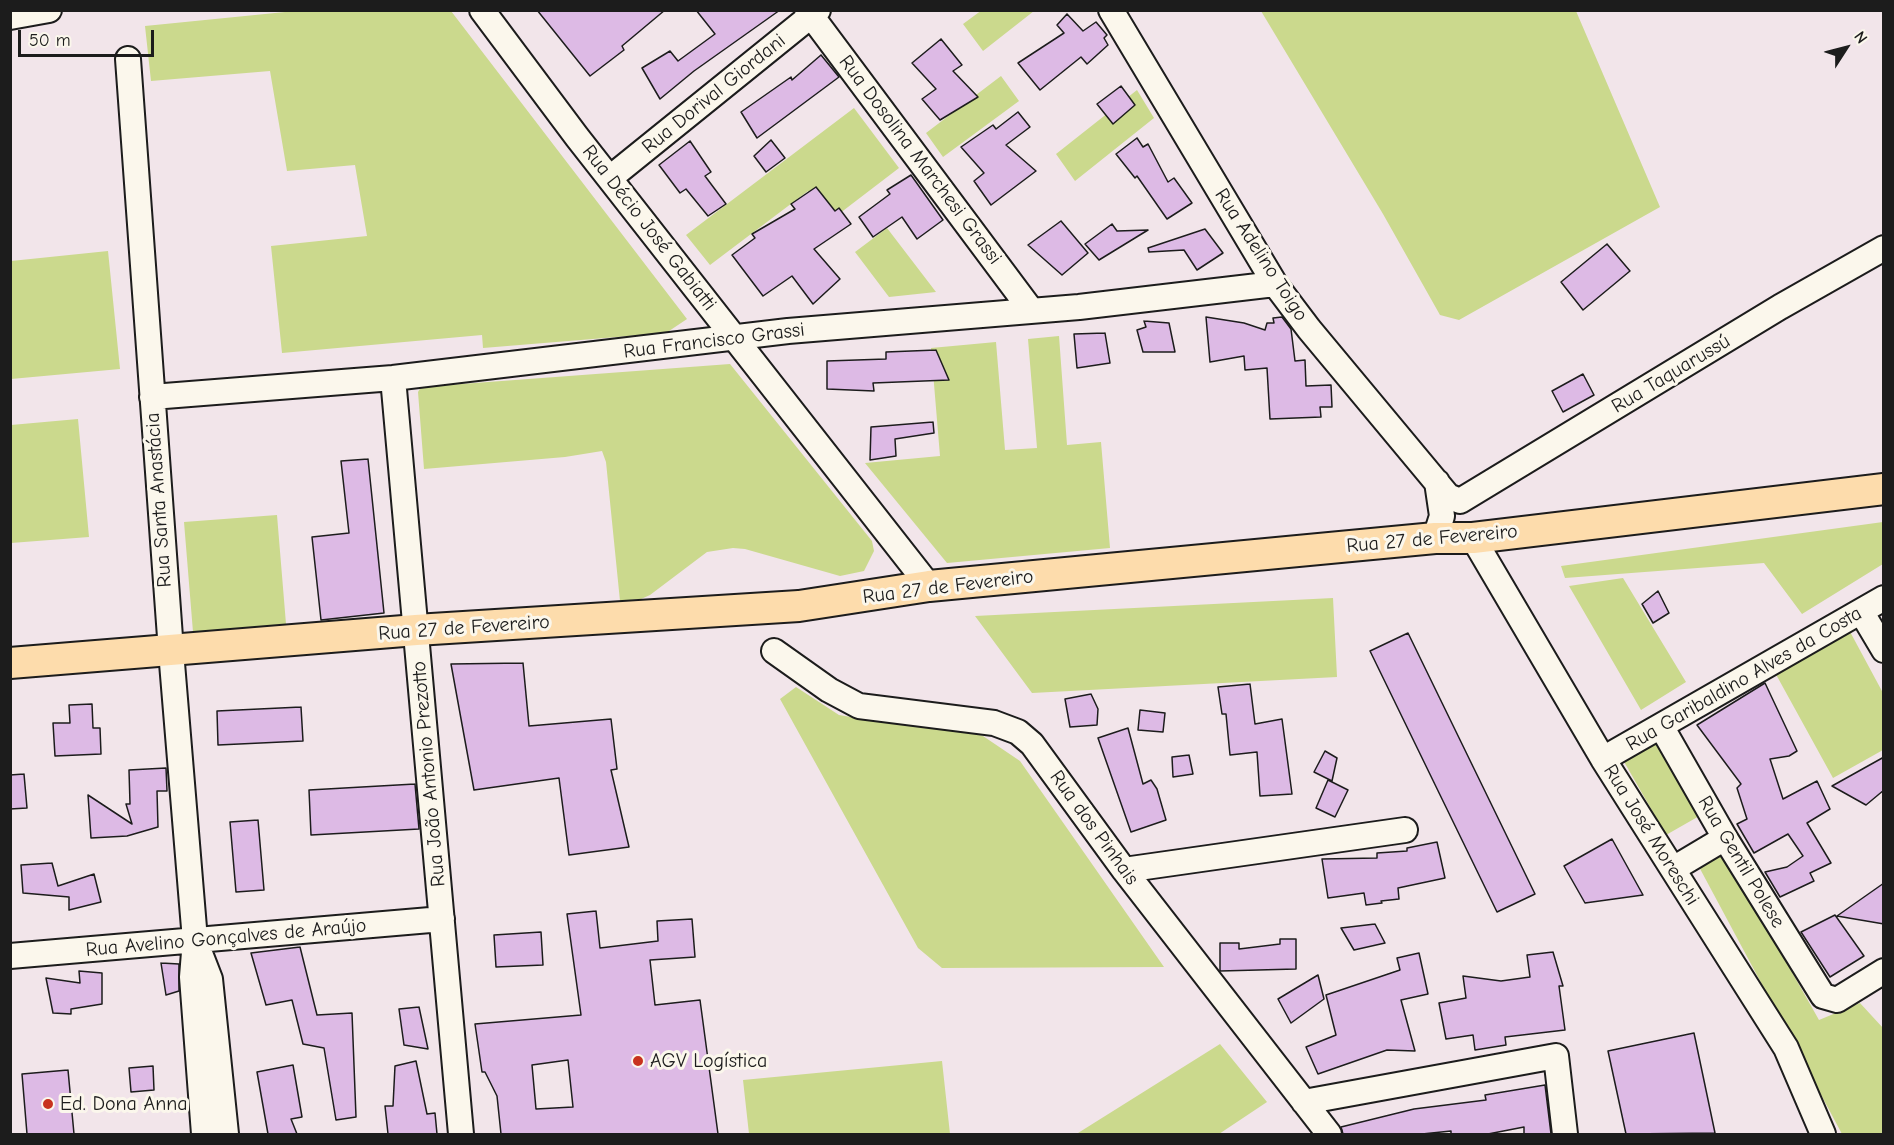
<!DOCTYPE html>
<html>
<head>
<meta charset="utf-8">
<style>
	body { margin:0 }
	#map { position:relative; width:1894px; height:1145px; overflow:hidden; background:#f2e5ea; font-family:"Comic Neue",sans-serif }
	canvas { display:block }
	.frame { position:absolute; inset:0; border:12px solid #1c1c1c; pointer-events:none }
	.north { position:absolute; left:1816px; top:18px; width:60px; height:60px; -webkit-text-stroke:4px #fbf7ec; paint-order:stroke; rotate:54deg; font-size:16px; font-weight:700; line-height:24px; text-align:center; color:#1c1c1c }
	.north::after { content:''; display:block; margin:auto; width:21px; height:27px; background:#1c1c1c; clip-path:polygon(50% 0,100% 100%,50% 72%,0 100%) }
	.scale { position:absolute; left:18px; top:30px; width:136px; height:27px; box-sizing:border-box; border:3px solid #1c1c1c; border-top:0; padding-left:8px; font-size:18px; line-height:21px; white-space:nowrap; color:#1c1c1c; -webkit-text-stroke:4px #fbf7ec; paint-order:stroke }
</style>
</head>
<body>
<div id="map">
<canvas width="1894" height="1145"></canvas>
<div class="frame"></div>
<div class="north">N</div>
<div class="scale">50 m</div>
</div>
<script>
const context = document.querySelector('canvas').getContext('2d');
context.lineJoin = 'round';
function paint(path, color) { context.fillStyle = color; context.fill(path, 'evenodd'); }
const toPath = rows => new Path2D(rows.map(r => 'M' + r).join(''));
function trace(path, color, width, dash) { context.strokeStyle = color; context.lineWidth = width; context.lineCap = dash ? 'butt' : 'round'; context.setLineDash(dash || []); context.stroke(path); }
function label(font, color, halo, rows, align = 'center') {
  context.font = font + ' "Comic Neue",sans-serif'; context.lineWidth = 6; context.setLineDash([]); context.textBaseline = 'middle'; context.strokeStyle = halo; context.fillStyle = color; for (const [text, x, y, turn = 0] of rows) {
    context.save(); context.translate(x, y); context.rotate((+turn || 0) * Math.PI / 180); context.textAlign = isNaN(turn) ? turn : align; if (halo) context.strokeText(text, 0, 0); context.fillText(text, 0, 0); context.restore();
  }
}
paint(toPath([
	[982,10,1034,10,1034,11,983,51,963,24],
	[295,11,451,11,687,319,666,333,483,348,482,335,282,353,271,246,367,236,355,165,287,171,270,71,151,81,145,26],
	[1261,11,1576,11,1660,207,1459,320,1440,315,1383,214],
	[1001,76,1019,101,943,157,926,133],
	[1137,90,1154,118,1075,181,1056,154],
	[854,108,899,168,831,220,808,191,710,265,686,235],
	[887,228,936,292,889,297,855,252],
	[108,251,120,369,11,379,11,261],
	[1059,336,1067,445,1101,442,1110,548,947,563,865,463,940,456,931,348,996,342,1005,450,1037,448,1028,339],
	[730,364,872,541,874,551,864,571,840,576,745,549,733,548,707,552,650,595,641,599,620,601,606,462,602,451,565,457,424,469,418,392,421,387],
	[78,419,89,537,11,543,11,425],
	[277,515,286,624,193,632,184,522],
	[1883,522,1883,564,1802,614,1764,563,1565,578,1561,566],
	[1623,578,1686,682,1641,710,1569,586],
	[1333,598,1337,677,1032,693,975,616],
	[1848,628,1883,693,1883,750,1833,778,1773,669],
	[796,687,839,715,886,723,944,724,983,736,1020,761,1164,967,942,968,918,948,780,699],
	[1655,732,1701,815,1666,835,1619,753],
	[1724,852,1819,1020,1860,1003,1883,1028,1883,1134,1842,1134,1698,865],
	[1220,1044,1267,1102,1219,1134,1078,1133],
	[942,1061,950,1134,749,1134,743,1080]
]), '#cbd98d');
const building = toPath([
	[537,10,665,10,622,46,624,50,590,76,537,10],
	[696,10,780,10,694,71,660,99,642,68,670,51,678,61,715,34,696,10],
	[1067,14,1083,31,1096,22,1107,35,1104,38,1108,45,1087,64,1081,57,1040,90,1018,63,1064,33,1057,25,1067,14],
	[941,39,962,65,953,71,978,97,940,120,922,99,936,89,912,63,941,39],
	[821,55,839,77,757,138,741,112,791,77,792,80,821,55],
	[1121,86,1135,105,1113,124,1097,104,1121,86],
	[1018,112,1030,127,1006,145,1036,171,991,205,974,181,984,173,961,147,993,125,996,129,1018,112],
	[1137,138,1143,147,1148,144,1168,182,1174,178,1192,203,1167,219,1137,176,1135,178,1116,154,1137,138],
	[771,140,785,158,766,172,754,156,771,140],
	[690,141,711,172,705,176,726,204,708,216,686,189,680,193,659,165,690,141],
	[911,175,943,220,917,239,902,217,873,237,859,217,890,194,887,190,911,175],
	[816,187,835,211,839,208,851,224,814,249,840,279,813,304,792,276,763,296,732,255,755,238,752,234,795,209,791,204,816,187],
	[1061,221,1088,253,1062,275,1028,245,1061,221],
	[1112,224,1117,231,1148,230,1099,260,1085,244,1112,224],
	[1205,229,1223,253,1197,270,1184,250,1149,252,1148,248,1205,229],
	[1607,244,1630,271,1583,310,1561,282,1607,244],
	[1206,317,1244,323,1265,330,1267,323,1274,323,1273,318,1282,317,1291,329,1295,361,1305,360,1306,386,1331,385,1332,407,1320,407,1321,417,1270,419,1267,368,1245,370,1244,356,1210,362,1206,317],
	[1144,321,1169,323,1175,352,1143,352,1137,330,1146,327,1144,321],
	[1105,333,1110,363,1077,368,1074,334,1105,333],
	[936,350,949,380,873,383,874,391,827,389,827,361,886,359,886,352,936,350],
	[1583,374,1594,395,1563,412,1552,391,1583,374],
	[933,422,934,433,895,439,896,456,870,460,871,427,933,422],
	[368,459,384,613,321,620,312,537,349,533,341,461,368,459],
	[1658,591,1669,613,1653,623,1642,604,1658,591],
	[1408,633,1535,894,1497,912,1370,651,1408,633],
	[523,663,529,726,611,719,617,769,611,770,629,847,569,855,559,778,474,790,451,664,523,663],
	[1765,683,1797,751,1789,756,1770,759,1783,799,1817,781,1830,809,1807,823,1831,863,1810,873,1814,881,1780,897,1765,872,1787,867,1803,856,1788,834,1754,853,1737,824,1747,819,1737,788,1741,784,1697,725,1765,683],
	[1250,684,1255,724,1282,719,1292,794,1260,796,1257,752,1230,755,1226,714,1222,714,1218,687,1250,684],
	[1091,694,1098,709,1097,725,1070,727,1065,699,1091,694],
	[92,704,93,728,100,728,101,754,55,756,53,723,70,723,69,705,92,704],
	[301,707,303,741,218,745,217,711,301,707],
	[1140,710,1165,713,1163,732,1138,730,1140,710],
	[1128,728,1143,784,1151,780,1157,789,1166,820,1131,832,1098,738,1128,728],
	[1325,751,1337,758,1332,781,1314,772,1325,751],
	[1189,755,1193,774,1173,777,1172,757,1189,755],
	[1884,757,1884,790,1866,805,1832,786,1884,757],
	[166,768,167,791,157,791,158,827,127,836,91,838,88,795,132,824,126,804,130,804,129,770,166,768],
	[24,774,27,808,10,809,10,775,24,774],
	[1328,780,1348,790,1335,817,1316,808,1328,780],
	[415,784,419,829,311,835,309,790,415,784],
	[258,820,264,890,236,892,230,822,258,820],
	[1612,839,1643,895,1585,903,1564,866,1612,839],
	[1437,842,1445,878,1398,888,1399,899,1381,901,1382,903,1366,905,1364,893,1328,898,1322,859,1377,858,1377,853,1407,851,1407,848,1437,842],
	[52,863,58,886,94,874,101,902,69,910,69,897,23,893,21,865,52,863],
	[1884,883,1884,924,1837,916,1884,883],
	[596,911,600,948,658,941,657,921,692,919,695,957,650,960,655,1005,700,1000,718,1134,501,1134,497,1096,485,1072,482,1072,475,1024,581,1015,567,914,596,911],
	[568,1060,573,1107,536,1109,532,1065,568,1060],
	[1835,915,1864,956,1830,977,1801,932,1835,915],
	[1375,924,1385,943,1354,950,1341,928,1375,924],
	[541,932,543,965,496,967,494,935,541,932],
	[1280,939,1296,939,1296,969,1220,971,1220,943,1239,943,1239,949,1280,944,1280,939],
	[300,947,317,1015,352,1013,356,1117,336,1120,324,1048,303,1044,292,1000,266,1005,251,953,300,947],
	[1553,952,1563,986,1559,986,1565,1030,1505,1037,1506,1045,1475,1050,1473,1035,1446,1039,1439,1003,1466,998,1463,976,1501,981,1530,977,1527,955,1553,952],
	[1419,953,1428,994,1401,1000,1415,1051,1387,1050,1318,1074,1306,1047,1336,1035,1326,995,1400,970,1397,958,1419,953],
	[161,963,179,964,179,991,166,995,161,963],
	[79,971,102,973,102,1004,71,1009,71,1014,53,1013,46,978,80,983,79,971],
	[1318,975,1324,999,1291,1023,1278,999,1318,975],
	[419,1007,428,1049,404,1045,399,1009,419,1007],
	[1694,1033,1715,1133,1626,1134,1608,1051,1694,1033],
	[416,1061,427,1114,435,1113,437,1134,388,1134,385,1106,393,1106,395,1066,416,1061],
	[293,1065,302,1117,291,1119,297,1134,268,1134,257,1072,293,1065],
	[153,1066,154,1090,131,1092,129,1068,153,1066],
	[68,1070,74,1134,27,1134,22,1074,68,1070],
	[1545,1085,1551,1134,1524,1134,1524,1127,1488,1134,1451,1134,1451,1131,1422,1134,1343,1134,1341,1127,1414,1109,1486,1100,1485,1095,1545,1085]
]);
paint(building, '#ddbae5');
trace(building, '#1c1c1c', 1.5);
const minor = toPath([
	[482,10,577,137,929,586],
	[807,10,1031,310],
	[1111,10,1275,284,1309,329,1448,496,1460,501,1780,307,1884,248],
	[10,17,49,10],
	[128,59,171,651,195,940,192,977,204,1134],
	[610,178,818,10],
	[393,378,461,1134],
	[152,397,393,378,788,331,1079,307,1275,284],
	[1435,538,1442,516,1437,482],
	[1473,538,1603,759,1786,1048,1823,1134],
	[1862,613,1884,650],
	[774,651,829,690,859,706,994,723,1018,732,1032,744,1124,870,1329,1134],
	[1661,726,1725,838,1823,996,1837,1000,1884,971],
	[1603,759,1884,598],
	[1673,869,1725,838],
	[1124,870,1405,830],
	[198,948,210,979,226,1134],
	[10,956,442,919],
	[1304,1102,1556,1056,1565,1134]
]);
const major = toPath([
	[10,663,416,630,799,606,929,586,1435,538,1473,538,1884,489]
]);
trace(minor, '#1c1c1c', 28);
trace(major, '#1c1c1c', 34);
trace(minor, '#fbf7ec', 24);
trace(major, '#fddcac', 30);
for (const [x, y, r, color] of [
	[638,1061,6,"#c8321e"],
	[48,1104,6,"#c8321e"]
]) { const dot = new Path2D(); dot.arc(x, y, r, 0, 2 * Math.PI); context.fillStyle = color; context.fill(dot); trace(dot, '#fbf7ec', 2); }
label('20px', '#1c1c1c', '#fbf7ec', [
	["Rua Dorival Giordani",714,94,-39],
	["Rua Dosolina Marchesi Grassi",920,160,53],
	["Rua Décio José Gabiatti",649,228,52],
	["Rua Adelino Toigo",1261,255,57],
	["Rua Francisco Grassi",714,341,-7],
	["Rua Taquarussú",1671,374,-31],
	["Rua Santa Anastácia",159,500,-94],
	["Rua 27 de Fevereiro",1432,539,-5],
	["Rua 27 de Fevereiro",948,587,-7],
	["Rua 27 de Fevereiro",464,628,-4],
	["Rua Garibaldino Alves da Costa",1744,679,-30],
	["Rua João Antonio Prezotto",429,774,-95],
	["Rua dos Pinhais",1094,828,54],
	["Rua José Moreschi",1651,835,58],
	["Rua Gentil Polese",1741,862,59],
	["Rua Avelino Gonçalves de Araújo",226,938,-5]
]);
label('20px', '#1c1c1c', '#fbf7ec', [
	["AGV Logística",650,1061],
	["Ed. Dona Anna",60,1104]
], 'left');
</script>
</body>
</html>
